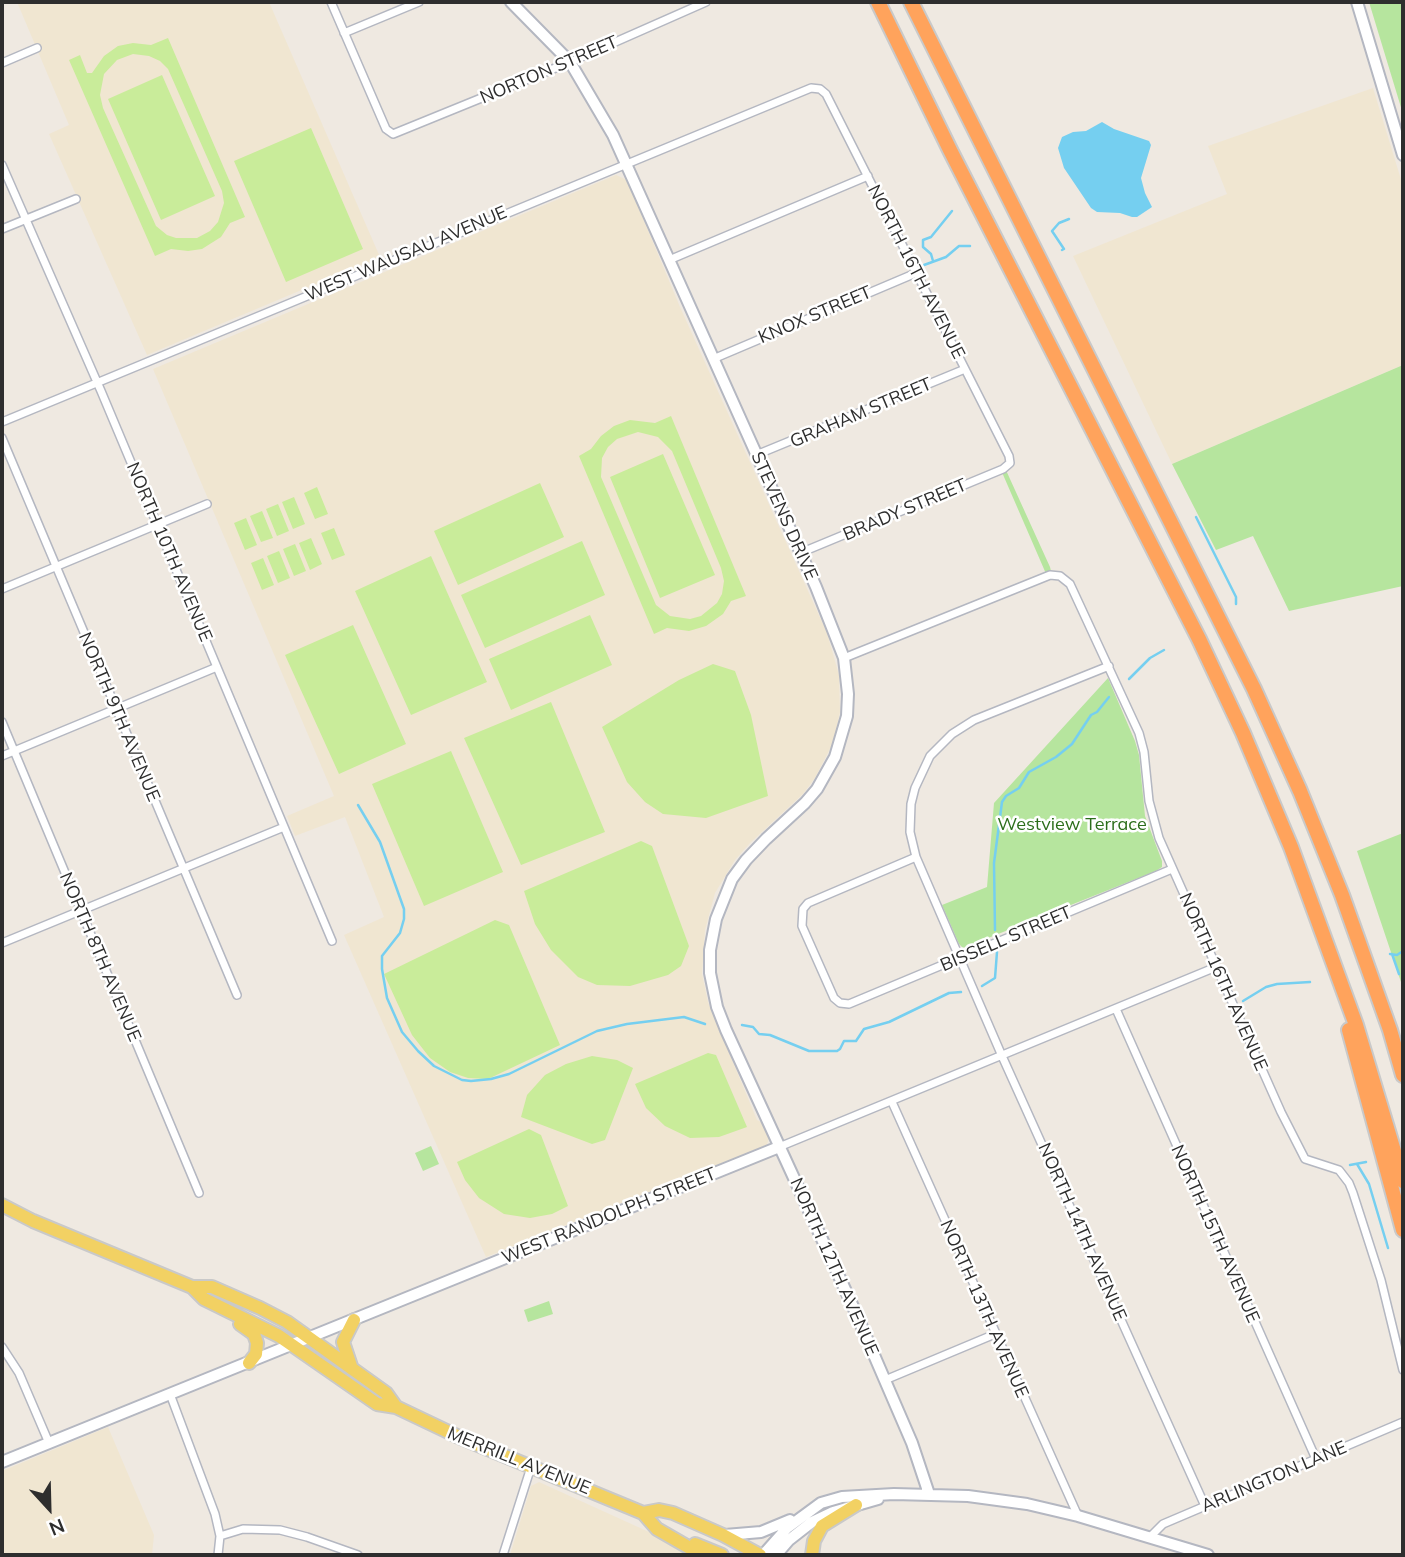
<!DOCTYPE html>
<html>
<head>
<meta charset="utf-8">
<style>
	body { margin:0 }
	#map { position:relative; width:1405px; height:1557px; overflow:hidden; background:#efe9e1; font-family:Mulish,sans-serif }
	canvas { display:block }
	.frame { position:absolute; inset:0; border:4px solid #2e2e2e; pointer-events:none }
	.north { position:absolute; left:14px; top:1473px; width:70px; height:70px; -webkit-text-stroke:5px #fff; paint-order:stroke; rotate:158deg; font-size:19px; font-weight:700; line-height:28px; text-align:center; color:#2e2e2e }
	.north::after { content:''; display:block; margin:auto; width:24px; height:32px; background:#2e2e2e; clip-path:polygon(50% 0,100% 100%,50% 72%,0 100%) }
</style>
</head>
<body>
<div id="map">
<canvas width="1405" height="1557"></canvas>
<div class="frame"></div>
<div class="north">N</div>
</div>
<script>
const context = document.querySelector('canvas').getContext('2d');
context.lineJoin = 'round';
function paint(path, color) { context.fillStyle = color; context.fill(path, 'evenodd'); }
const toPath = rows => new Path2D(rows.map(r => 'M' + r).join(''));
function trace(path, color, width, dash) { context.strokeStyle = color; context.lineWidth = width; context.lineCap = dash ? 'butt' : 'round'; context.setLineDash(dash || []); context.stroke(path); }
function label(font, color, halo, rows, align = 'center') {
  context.font = font + ' Mulish,sans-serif'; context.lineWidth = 5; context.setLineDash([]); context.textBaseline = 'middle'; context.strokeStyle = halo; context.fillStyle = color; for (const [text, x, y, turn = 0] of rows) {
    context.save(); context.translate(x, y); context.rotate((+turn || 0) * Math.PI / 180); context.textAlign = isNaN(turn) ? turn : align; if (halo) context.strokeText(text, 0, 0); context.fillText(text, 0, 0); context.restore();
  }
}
paint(toPath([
	[17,2,269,2,380,257,147,355,49,134,69,125],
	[1373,88,1403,186,1403,365,1172,464,1073,256,1227,194,1208,146],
	[616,175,627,180,680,307,827,633,839,675,840,712,833,743,815,778,803,794,750,843,735,860,715,893,705,930,702,974,708,1002,757,1120,761,1122,769,1137,767,1145,486,1257,344,935,384,917,345,817,295,836,287,816,334,796,153,369],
	[108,1427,154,1535,152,1555,2,1555,2,1471],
	[539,1482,660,1537,686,1555,510,1555,531,1486]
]), '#f0e6d1');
paint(toPath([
	[1369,2,1403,2,1403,114],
	[1403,365,1403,586,1289,611,1253,536,1216,550,1172,464],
	[1005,468,1050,567,1052,575,1047,576,1001,470],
	[1108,678,1135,741,1139,755,1145,816,1162,861,1162,867,1156,871,963,948,959,944,942,905,987,887,994,803],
	[1403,833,1403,988,1357,851],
	[431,1146,439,1164,423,1171,415,1153],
	[549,1301,553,1314,528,1322,524,1310]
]), '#b6e59e');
paint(toPath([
	[168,38,245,217,230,223,221,237,202,249,188,251,171,249,155,256,69,60,80,55,87,73,92,73,104,56,118,46,133,43,151,45],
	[133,54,149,56,160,61,168,69,222,191,224,203,218,222,210,231,197,238,176,238,167,235,156,226,103,108,100,95,104,74,117,60],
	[162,75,215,196,161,220,108,99],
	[311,128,363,249,286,282,234,161],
	[671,416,746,596,731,601,723,614,706,626,689,631,667,628,654,634,579,456,591,449,601,436,614,426,630,420,655,423],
	[638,432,658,437,672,451,721,568,724,581,722,594,717,603,701,616,690,619,670,616,656,605,601,477,602,458,608,447,617,439],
	[663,454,715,575,660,598,610,477],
	[540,483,564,537,458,585,434,531],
	[317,487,328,514,315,519,304,493],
	[294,497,305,524,293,529,282,502],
	[278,504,289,531,277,536,266,509],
	[262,511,273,538,261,542,250,516],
	[246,518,257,545,245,550,234,523],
	[334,528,345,555,332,560,321,533],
	[311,538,322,564,310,570,299,543],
	[582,541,605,595,485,648,461,595],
	[295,544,306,571,294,576,283,549],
	[279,551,290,578,278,583,267,556],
	[431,556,487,682,411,715,355,591],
	[263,558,274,585,262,590,251,563],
	[590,615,612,665,511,710,489,659],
	[353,625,406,744,339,774,285,655],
	[713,664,735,671,751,715,768,796,706,818,663,814,645,802,627,782,602,727,679,680],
	[551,702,605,832,521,865,464,738],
	[451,751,503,872,424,906,372,784],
	[641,841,652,846,689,946,681,966,668,975,630,986,597,985,578,977,551,950,535,924,524,891],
	[495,920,509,925,560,1045,488,1079,468,1078,450,1072,430,1058,412,1035,384,974],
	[708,1053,716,1055,747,1127,719,1137,690,1138,665,1126,646,1108,635,1084],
	[592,1056,617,1060,633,1068,605,1140,592,1144,521,1117,527,1095,545,1075,566,1064],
	[529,1129,541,1135,568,1206,552,1214,530,1218,504,1214,479,1198,465,1180,457,1162]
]), '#c9ec9a');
paint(toPath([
	[1102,122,1114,129,1149,141,1151,145,1141,178,1145,193,1152,207,1137,217,1132,217,1120,213,1097,212,1091,208,1064,168,1058,148,1062,137,1073,132,1086,131]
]), '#75cff0');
trace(toPath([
	[1062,250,1064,249,1052,231,1059,223,1069,219],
	[933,261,931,254,923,247,923,240,931,237,952,211],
	[924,265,946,257,959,246,970,246],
	[1196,517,1236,597,1236,604],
	[1129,679,1150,658,1164,650],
	[358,805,380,842,404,909,404,919,400,933,382,956,382,969,387,998,402,1032,418,1051,434,1066,462,1080,471,1081,491,1079,509,1074,597,1031,627,1024,684,1017,705,1024],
	[995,930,994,863,1002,802,1006,796,1019,788,1029,772,1056,757,1072,744,1091,715,1097,712,1109,697],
	[1390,954,1397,955,1403,951],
	[1392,954,1399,974],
	[982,986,995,978,997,952],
	[1243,1001,1266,987,1277,984,1310,982],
	[742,1025,753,1027,759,1034,770,1035,809,1051,837,1051,840,1049,844,1041,856,1041,864,1029,889,1022,949,993,961,992],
	[1357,1164,1369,1184,1388,1248],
	[1350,1165,1366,1162]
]), '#75cff0', 2.5);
const street = toPath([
	[331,2,386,129,393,134,570,62,706,2],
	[344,33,419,2],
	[2,63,37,48],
	[2,165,101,391,332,941],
	[2,229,76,199],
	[669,260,868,176],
	[713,359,916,273],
	[2,422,811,88,820,89,826,94,1009,456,1010,463,1003,469,800,553],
	[2,438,237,995],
	[756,455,965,369],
	[2,589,207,504],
	[844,658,1050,575,1060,576,1070,584,1139,733,1144,752,1149,801,1159,838,1281,1112,1305,1159,1339,1170,1349,1183,1353,1193,1381,1280,1403,1370],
	[1109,666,974,720,952,734,930,756,915,788,911,804,910,832,916,857,1002,1056,1205,1506],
	[2,722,199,1193],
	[2,756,217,667],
	[916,857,808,903,803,909,802,926,834,998,840,1003,849,1004,1172,869],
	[2,943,284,827],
	[1116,1009,1316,1459],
	[892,1102,1078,1516],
	[779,1147,1216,967],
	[2,1347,19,1373,49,1443],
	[885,1380,995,1334],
	[170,1394,215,1514,220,1536,218,1555],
	[220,1536,243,1529,280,1530,307,1537,358,1555],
	[1149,1538,1163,1524,1403,1422],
	[503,1555,531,1467]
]);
const secondary = toPath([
	[511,2,570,62,613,135,816,587,844,658,848,694,847,716,835,757,817,789,805,803,766,839,746,860,732,879,716,919,710,950,710,973,717,1007,726,1030,855,1311,912,1443,929,1494],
	[1357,2,1403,155],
	[2,1462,779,1147],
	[725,1535,761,1532,790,1520],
	[763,1555,787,1528,821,1503,842,1497,894,1494,968,1496,1027,1504,1078,1516,1208,1555],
	[776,1555,789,1540,812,1522,833,1512,878,1499]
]);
const primary = toPath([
	[2,1205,33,1221,192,1287,212,1287,260,1308,287,1322,386,1393,396,1407],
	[192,1287,204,1299,279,1336,377,1404,396,1407,459,1437,643,1513,657,1529,702,1555],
	[240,1324,254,1334,257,1343,256,1354,249,1363],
	[352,1369,343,1342,354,1320],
	[643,1513,659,1510,673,1513,723,1535,760,1555],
	[695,1544,722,1555],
	[812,1555,814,1541,822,1526,856,1505]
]);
const highway = toPath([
	[878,2,950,150,1199,639,1243,733,1291,847,1356,1025,1403,1181],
	[911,2,1254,689,1300,791,1342,895,1390,1030,1403,1075],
	[1349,1030,1403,1230]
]);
trace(street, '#b4b7c1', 10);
trace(secondary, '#b4b7c1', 14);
trace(primary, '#c9c9c9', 16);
trace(highway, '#c9c9c9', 18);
trace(street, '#fff', 7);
trace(secondary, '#fff', 10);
trace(primary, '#f2d163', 12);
trace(highway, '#ffa35c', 14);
label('18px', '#2e2e2e', '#fff', [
	["NORTON STREET",549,70,-23],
	["WEST WAUSAU AVENUE",406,254,-23],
	["NORTH 16TH AVENUE",916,272,63],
	["KNOX STREET",815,315,-23],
	["GRAHAM STREET",861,413,-23],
	["BRADY STREET",905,510,-23],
	["STEVENS DRIVE",784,516,66],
	["NORTH 10TH AVENUE",169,552,67],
	["NORTH 9TH AVENUE",119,717,67],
	["BISSELL STREET",1006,939,-23],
	["NORTH 8TH AVENUE",100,957,67],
	["NORTH 16TH AVENUE",1223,982,66],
	["WEST RANDOLPH STREET",609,1216,-22],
	["NORTH 14TH AVENUE",1082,1232,66],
	["NORTH 15TH AVENUE",1215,1234,66],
	["NORTH 12TH AVENUE",834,1267,66],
	["NORTH 13TH AVENUE",984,1309,66],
	["MERRILL AVENUE",519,1461,22],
	["ARLINGTON LANE",1274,1477,-23]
]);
label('18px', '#2c6e1b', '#fff', [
	["Westview Terrace",1072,825]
]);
</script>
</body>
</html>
